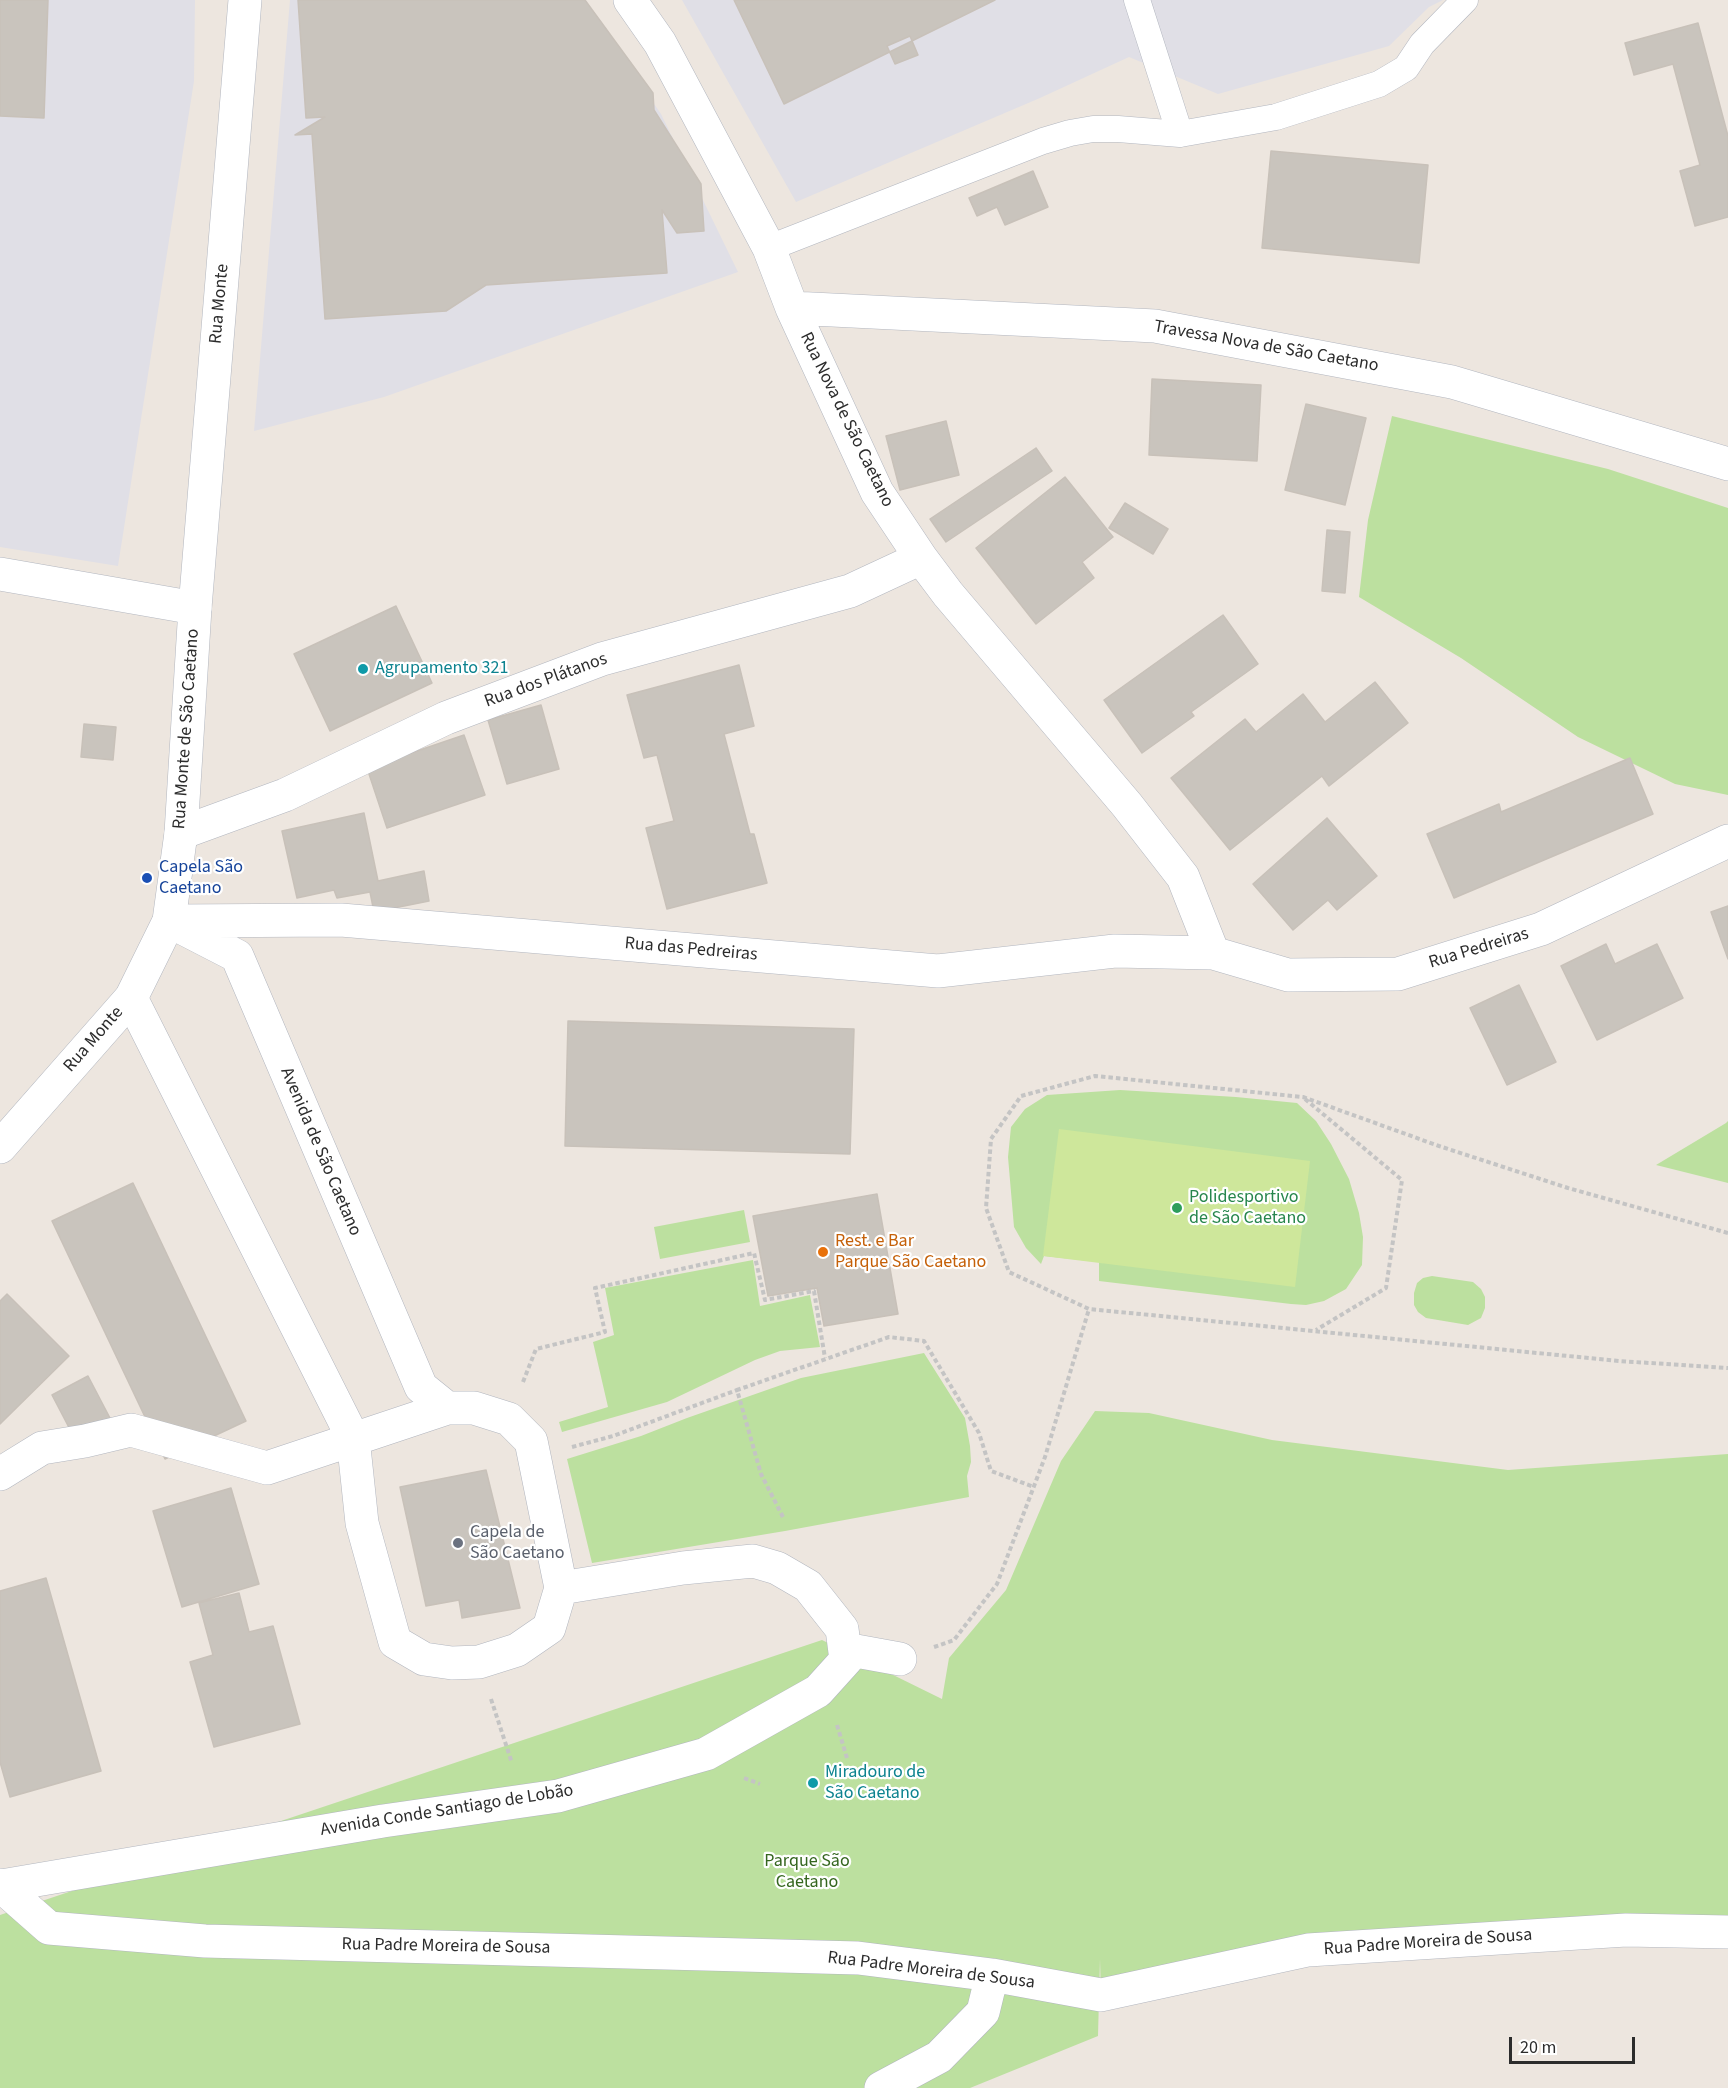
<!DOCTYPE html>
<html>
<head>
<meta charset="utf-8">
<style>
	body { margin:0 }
	#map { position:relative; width:1728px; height:2088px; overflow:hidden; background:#ede6df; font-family:"Source Sans 3",sans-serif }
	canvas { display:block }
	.scale { position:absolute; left:1509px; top:2037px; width:126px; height:27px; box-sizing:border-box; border:3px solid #2c2c2c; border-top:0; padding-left:8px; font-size:18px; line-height:21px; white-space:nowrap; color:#2c2c2c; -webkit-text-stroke:4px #fff; paint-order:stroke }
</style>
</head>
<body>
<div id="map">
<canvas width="1728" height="2088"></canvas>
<div class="scale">20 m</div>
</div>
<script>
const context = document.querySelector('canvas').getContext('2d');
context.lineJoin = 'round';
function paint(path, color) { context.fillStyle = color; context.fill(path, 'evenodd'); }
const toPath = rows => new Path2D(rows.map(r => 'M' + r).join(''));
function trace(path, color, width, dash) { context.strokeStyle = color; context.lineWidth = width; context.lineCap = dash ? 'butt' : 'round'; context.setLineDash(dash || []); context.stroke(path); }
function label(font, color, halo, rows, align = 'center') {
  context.font = font + ' "Source Sans 3",sans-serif'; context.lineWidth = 4.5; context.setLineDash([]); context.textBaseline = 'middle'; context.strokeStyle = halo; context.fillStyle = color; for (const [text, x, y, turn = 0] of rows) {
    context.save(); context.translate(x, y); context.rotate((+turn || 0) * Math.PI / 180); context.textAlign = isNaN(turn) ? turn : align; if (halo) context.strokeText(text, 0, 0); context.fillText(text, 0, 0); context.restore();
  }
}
paint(toPath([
	[0,0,195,0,194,81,118,566,0,547],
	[290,0,583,0,661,114,738,272,384,397,254,431],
	[682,0,1443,0,1429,7,1389,46,1218,94,1129,57,1040,98,796,202]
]), '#e0dfe6');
paint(toPath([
	[1392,416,1608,469,1728,508,1728,795,1675,784,1578,737,1461,658,1359,597,1368,520],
	[1120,1090,1236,1097,1297,1103,1316,1121,1331,1144,1349,1179,1359,1213,1363,1237,1362,1265,1346,1289,1324,1301,1306,1305,1291,1304,1099,1281,1099,1262,1044,1256,1041,1264,1026,1248,1014,1227,1008,1157,1011,1127,1025,1109,1047,1095],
	[1728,1121,1728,1183,1656,1165,1726,1123],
	[744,1210,750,1242,660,1259,654,1227],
	[753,1260,760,1306,810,1295,820,1347,780,1351,755,1360,667,1402,562,1432,559,1422,608,1407,593,1342,614,1335,605,1288],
	[1432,1276,1473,1282,1481,1289,1485,1297,1485,1308,1481,1318,1468,1325,1426,1318,1418,1312,1414,1305,1414,1293,1417,1283,1423,1278],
	[924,1353,965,1418,970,1446,971,1462,967,1476,969,1497,785,1531,592,1563,567,1459,641,1436,687,1418,801,1378],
	[1095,1411,1149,1413,1272,1440,1508,1470,1728,1454,1728,1932,1308,1950,1101,1995,1100,1959,1098,2036,970,2088,0,2088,0,1915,822,1640,942,1699,949,1658,1006,1590,1061,1461]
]), '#bce09f');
paint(toPath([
	[1059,1129,1310,1161,1295,1287,1043,1256]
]), '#cee79b');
const building = toPath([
	[0,0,48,0,44,118,0,116,0,0],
	[298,0,585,0,653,93,654,110,701,184,704,231,677,233,662,210,667,273,486,285,446,311,325,319,312,134,295,135,325,117,306,118,298,0],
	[734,0,995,0,784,104,734,0],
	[1698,23,1728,136,1728,217,1695,226,1680,171,1700,165,1673,64,1634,75,1625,43,1698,23],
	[910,36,918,55,895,64,887,46,910,36],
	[1271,151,1428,165,1419,263,1262,248,1271,151],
	[1033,171,1048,207,1005,225,997,207,977,216,969,198,1033,171],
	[1152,379,1261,385,1257,461,1149,455,1152,379],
	[1306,404,1366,418,1345,505,1285,490,1306,404],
	[946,421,959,475,900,490,886,436,946,421],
	[1036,448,1052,471,946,542,930,519,1036,448],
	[1065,477,1113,537,1082,562,1094,578,1036,624,976,548,1065,477],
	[1125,503,1168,529,1153,554,1109,528,1125,503],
	[1327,530,1350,532,1345,593,1322,591,1327,530],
	[396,606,432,683,330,731,294,654,396,606],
	[1223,615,1258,664,1191,712,1194,716,1142,753,1104,700,1223,615],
	[739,665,754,726,724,734,750,834,754,834,767,883,667,909,646,828,674,821,657,755,644,758,627,695,739,665],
	[1375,682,1408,723,1329,786,1322,776,1230,850,1171,778,1245,719,1256,732,1303,694,1325,722,1375,682],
	[541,705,559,769,507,784,488,720,541,705],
	[84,724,116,727,113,760,81,757,84,724],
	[464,735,485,795,387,828,367,768,464,735],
	[1630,758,1653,814,1454,898,1427,834,1499,804,1501,812,1630,758],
	[364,813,378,881,424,871,429,901,374,912,370,892,337,898,334,890,297,898,282,831,364,813],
	[1327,818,1377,876,1337,910,1328,900,1293,930,1253,884,1327,818],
	[1728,906,1728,959,1711,912,1728,906],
	[1606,944,1615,964,1657,944,1683,998,1597,1040,1561,966,1606,944],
	[1519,985,1556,1062,1507,1085,1470,1008,1519,985],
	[568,1021,854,1029,850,1154,565,1146,568,1021],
	[133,1183,246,1421,165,1459,52,1221,133,1183],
	[877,1194,898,1314,824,1326,817,1288,768,1296,753,1216,877,1194],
	[7,1294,69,1356,0,1424,0,1301,7,1294],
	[88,1376,111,1420,75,1439,52,1395,88,1376],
	[486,1470,520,1608,462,1618,459,1600,426,1606,400,1487,486,1470],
	[231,1488,259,1584,182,1607,153,1511,231,1488],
	[46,1578,101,1771,10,1797,0,1762,0,1591,46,1578],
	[239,1593,249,1632,273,1626,300,1724,214,1747,190,1662,213,1655,199,1603,239,1593]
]);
paint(building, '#c9c4bd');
trace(building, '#c8c1b9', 1.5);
const service = toPath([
	[1137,0,1180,134],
	[769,248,1043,141,1070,133,1093,129,1118,129,1180,134,1276,117,1379,84,1406,68,1422,44,1465,0]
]);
const minor = toPath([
	[630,0,660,43,769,248,792,308,877,492,921,558,948,594,1127,805,1183,877,1213,953],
	[792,308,1155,326,1452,382,1728,464],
	[0,574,195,608],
	[181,833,285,795,446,718,602,659,850,591,921,558],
	[173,921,341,920,938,971,1115,951,1213,953,1288,975,1398,974,1541,929,1728,841],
	[131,998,353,1438,362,1523,395,1642,424,1659,452,1663,479,1662,517,1650,549,1628,561,1588,531,1441,509,1419,474,1408,447,1408,421,1387,237,956,169,921],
	[0,1474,42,1448,85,1441,131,1430,267,1468,447,1408],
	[845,1649,900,1659],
	[0,1885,49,1928,205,1941,858,1958,992,1975,1101,1995,1308,1950,1626,1930,1728,1932],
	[1,1886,383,1821,558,1796,706,1754,818,1691,846,1660,842,1629,808,1586,777,1568,753,1561,683,1568,561,1588],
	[881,2088,939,2057,983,2012,992,1975]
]);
const secondary = toPath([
	[0,1147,131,998,169,921,181,833,195,608,245,0]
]);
trace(service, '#b2b6bf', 27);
trace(minor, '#b2b6bf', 34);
trace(secondary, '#b2b6bf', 34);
trace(toPath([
	[1305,1099,1402,1180,1386,1288,1316,1330],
	[1728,1233,1568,1188,1439,1146,1303,1097,1095,1076,1021,1096,991,1139,986,1208,1009,1272,1089,1309,1619,1361,1728,1368],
	[523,1382,536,1349,605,1332,595,1288,754,1253,765,1300,814,1291,825,1358],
	[572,1447,613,1436,737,1390],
	[783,1517,761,1474,737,1390,889,1337,924,1341,979,1433,991,1471,1034,1487],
	[934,1647,954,1640,997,1584,1045,1457,1089,1309],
	[491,1699,512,1763],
	[837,1725,847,1758],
	[744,1778,760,1784]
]), '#c4c4c4', 4, [4.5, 3]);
trace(service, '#fff', 26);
trace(minor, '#fff', 33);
trace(secondary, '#fff', 33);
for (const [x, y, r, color] of [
	[363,669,6,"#0f9aa8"],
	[147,878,6,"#1a4fb4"],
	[1177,1208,6,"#2e9e5b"],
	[823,1252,6,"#e8710a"],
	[458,1543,6,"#6b7280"],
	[813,1783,6,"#0f9aa8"]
]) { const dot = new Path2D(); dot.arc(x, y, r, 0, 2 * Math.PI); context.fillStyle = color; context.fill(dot); trace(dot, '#fff', 2); }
label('18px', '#2c2c2c', '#fff', [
	["Rua Monte",220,304,-85],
	["Travessa Nova de São Caetano",1266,347,10],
	["Rua Nova de São Caetano",846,420,64],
	["Rua dos Plátanos",546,681,-20],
	["Rua Monte de São Caetano",187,729,-86],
	["Rua Pedreiras",1479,949,-17],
	["Rua das Pedreiras",691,950,5],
	["Rua Monte",94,1040,-49],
	["Avenida de São Caetano",320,1152,67],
	["Avenida Conde Santiago de Lobão",447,1811,-9],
	["Rua Padre Moreira de Sousa",1428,1943,-4],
	["Rua Padre Moreira de Sousa",446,1947,1],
	["Rua Padre Moreira de Sousa",931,1971,7]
]);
label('18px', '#0d838f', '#fff', [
	["Agrupamento 321",375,669],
	["Miradouro de",825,1773],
	["São Caetano",825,1794]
], 'left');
label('18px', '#164399', '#fff', [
	["Capela São",159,868],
	["Caetano",159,889]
], 'left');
label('18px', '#27864d', '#fff', [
	["Polidesportivo",1189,1198],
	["de São Caetano",1189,1219]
], 'left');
label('18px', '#c56008', '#fff', [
	["Rest. e Bar",835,1242],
	["Parque São Caetano",835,1263]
], 'left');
label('18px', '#5b616d', '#fff', [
	["Capela de",470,1533],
	["São Caetano",470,1554]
], 'left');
label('18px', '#35661f', '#fff', [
	["Parque São",807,1862],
	["Caetano",807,1883]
]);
</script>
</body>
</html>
